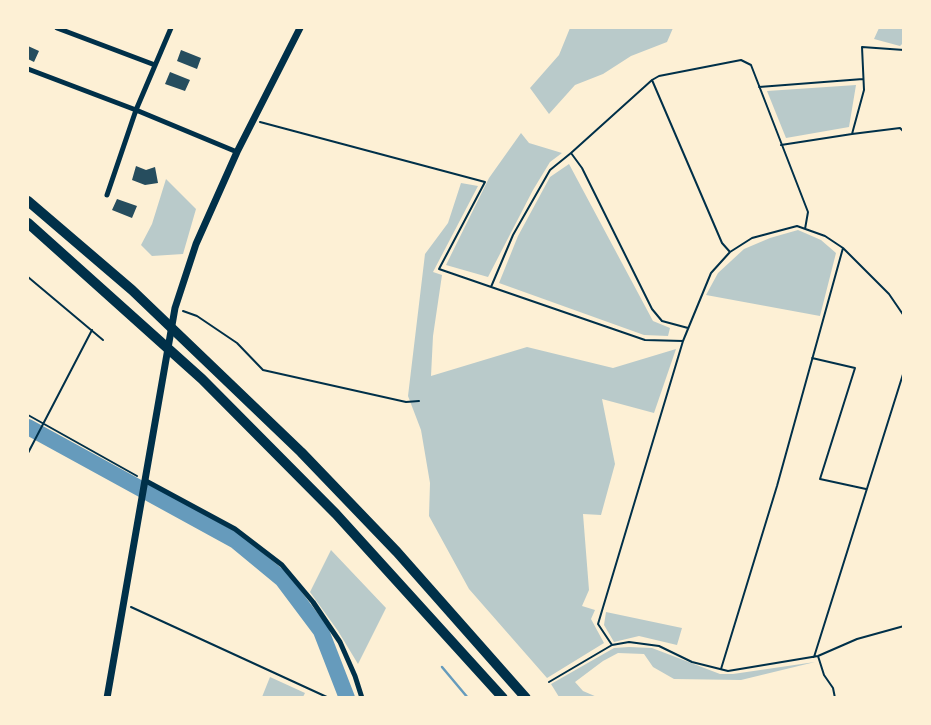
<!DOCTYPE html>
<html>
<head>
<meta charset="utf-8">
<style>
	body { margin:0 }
	#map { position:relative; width:931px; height:725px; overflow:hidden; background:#fdf0d5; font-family:Montserrat,sans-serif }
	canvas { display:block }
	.frame { position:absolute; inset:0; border:29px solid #fdf0d5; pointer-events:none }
</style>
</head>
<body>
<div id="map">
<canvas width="931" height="725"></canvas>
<div class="frame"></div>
</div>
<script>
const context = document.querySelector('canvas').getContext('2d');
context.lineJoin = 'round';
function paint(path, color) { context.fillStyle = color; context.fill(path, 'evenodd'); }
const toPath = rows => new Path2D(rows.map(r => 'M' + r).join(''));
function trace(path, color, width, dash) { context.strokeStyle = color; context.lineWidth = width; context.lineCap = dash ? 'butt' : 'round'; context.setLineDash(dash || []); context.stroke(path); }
paint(toPath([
	[570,28,673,28,667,42,631,56,603,74,575,85,549,114,530,88,559,55],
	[879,28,903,28,903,43,900,46,874,39],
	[856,85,849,127,786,138,767,91],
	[521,133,529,143,562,153,550,162,533,190,488,277,446,265,489,178],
	[569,164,653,321,670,328,668,336,644,335,499,283,518,236,550,177],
	[166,179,196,209,183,254,152,256,141,245,152,224],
	[461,183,478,186,433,272,442,275,433,336,431,376,527,347,613,368,676,349,654,413,602,399,615,464,601,515,583,514,589,590,582,606,595,610,591,619,604,643,547,678,469,589,429,516,430,483,421,430,408,396,425,254,448,223],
	[798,230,821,240,836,253,820,316,706,295,718,273,744,249,770,238],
	[331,550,386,608,358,664,338,631,310,592],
	[606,612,682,628,677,645,639,636,614,642,604,625],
	[629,647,652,648,720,674,733,674,815,662,741,680,674,679,653,667,644,654,618,653,603,661,575,682,583,691,597,697,559,697,551,684,614,648],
	[270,677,305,693,303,697,262,697]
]), '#b9caca');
trace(toPath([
	[442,667,468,698]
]), '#669bbc', 2.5);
trace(toPath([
	[28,427,236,541,282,579,321,631,347,698]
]), '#669bbc', 16);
paint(toPath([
	[28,46,39,51,34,62,28,59],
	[181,50,201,58,197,69,177,61],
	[170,72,190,80,185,91,165,84],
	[136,166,146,170,155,167,158,183,145,185,132,180],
	[117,199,137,206,132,218,112,210]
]), '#264d5e');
trace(toPath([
	[904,50,862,47,864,90,852,134,900,128,904,132],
	[652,80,722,243,730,252],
	[759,87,863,79],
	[260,122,485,182,439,269,645,340,683,341],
	[781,145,852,134],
	[571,153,652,80,659,76,741,60,751,65,808,212,805,229],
	[28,277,103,340],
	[491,287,513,235,550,170,571,153,582,168,652,309,662,321,688,328],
	[183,311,197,316,237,343,263,370,406,402,419,401],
	[812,358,855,368,820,479,866,489],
	[28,415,137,476],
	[28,453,92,330],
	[131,607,329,698],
	[612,645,598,624,683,341,711,273,730,252,752,238,797,226,825,236,843,248,889,294,904,316],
	[818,656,824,675,833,688,835,698],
	[814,657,904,371],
	[721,669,777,486,843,248],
	[549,682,612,645,629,642,659,646,692,662,728,671,818,656,857,639,904,626]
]), '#003049', 2);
trace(toPath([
	[57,28,155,65],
	[28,69,136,110,237,152],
	[107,195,136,110,171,28],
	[146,481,235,529,282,565,313,602,340,642,355,676,362,698]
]), '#003049', 5);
trace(toPath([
	[107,698,175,308,196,244,237,152,300,28]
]), '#003049', 7);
trace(toPath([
	[28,201,132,290,301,452,397,552,526,698],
	[28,223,202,379,336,514,503,698]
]), '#003049', 10);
</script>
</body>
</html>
